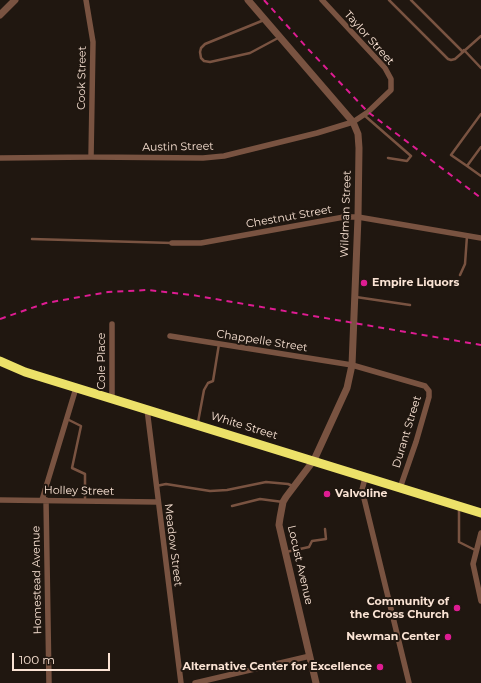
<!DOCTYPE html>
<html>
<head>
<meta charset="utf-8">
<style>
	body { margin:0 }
	#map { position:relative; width:481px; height:683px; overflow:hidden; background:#201710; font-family:Montserrat,sans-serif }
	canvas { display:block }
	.scale { position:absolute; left:12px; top:653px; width:98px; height:18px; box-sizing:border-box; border:2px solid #fae3d4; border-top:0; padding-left:5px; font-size:12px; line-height:14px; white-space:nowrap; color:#fae3d4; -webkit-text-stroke:3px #201710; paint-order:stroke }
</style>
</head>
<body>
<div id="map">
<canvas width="481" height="683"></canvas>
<div class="scale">100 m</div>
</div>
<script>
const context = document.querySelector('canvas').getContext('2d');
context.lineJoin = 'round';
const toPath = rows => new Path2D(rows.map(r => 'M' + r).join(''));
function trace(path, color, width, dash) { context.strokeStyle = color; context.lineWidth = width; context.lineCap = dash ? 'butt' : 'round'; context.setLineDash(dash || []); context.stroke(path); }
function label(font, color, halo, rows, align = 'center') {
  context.font = font + ' Montserrat,sans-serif'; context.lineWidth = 4; context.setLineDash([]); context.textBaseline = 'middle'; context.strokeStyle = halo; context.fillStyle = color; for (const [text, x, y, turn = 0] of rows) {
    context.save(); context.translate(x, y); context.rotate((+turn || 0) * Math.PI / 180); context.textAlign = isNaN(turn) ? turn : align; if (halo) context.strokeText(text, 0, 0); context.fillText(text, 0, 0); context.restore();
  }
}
trace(toPath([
	[389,0,448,59,451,60,455,59,463,52],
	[411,0,463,52,481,36],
	[264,20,205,44,201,48,200,52,201,58,204,61,210,62,250,53,278,38],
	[464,50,481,68],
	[364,115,411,156,407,161,388,158],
	[481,147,467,166,481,176],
	[467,166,451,155,481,114],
	[32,239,172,243],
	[460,275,465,264,467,236],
	[356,297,410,305],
	[67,419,81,426,72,468,85,474,85,500],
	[198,422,204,390,208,383,213,381,219,344],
	[156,486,166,484,210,491,227,490,266,482,288,484,293,486],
	[232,506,260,499,283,502],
	[459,509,459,542,475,550],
	[286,552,309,547,312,541,326,539,325,529]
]), '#795341', 2.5);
trace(toPath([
	[86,0,93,42,91,157],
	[0,158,91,157,203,158,224,156,317,133,353,122,368,112,391,90,391,79,385,68,322,0],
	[172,243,201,243,344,217,358,217,481,238],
	[112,324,112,399],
	[170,336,352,365,425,386,429,391,429,397,416,442,400,488],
	[147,409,181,683],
	[365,478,362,490,409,683],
	[0,500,157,502],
	[42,500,76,388],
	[46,500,49,683],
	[481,533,473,564,481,601],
	[195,683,310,656]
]), '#795341', 5.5);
trace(toPath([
	[248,0,353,122,358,134,359,148,358,217,352,365,347,388,314,460,286,497,283,502,280,518,279,525,316,683],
	[0,15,15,0]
]), '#795341', 7);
trace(toPath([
	[0,361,25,372,481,513]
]), '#ece169', 9);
trace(toPath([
	[264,0,309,50,368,112,481,198],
	[0,319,46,303,108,292,147,290,192,295,481,345]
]), '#de1c92', 2, [6, 5]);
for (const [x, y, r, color] of [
	[364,283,4,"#de1c92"],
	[327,494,4,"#de1c92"],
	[457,608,4,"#de1c92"],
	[448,637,4,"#de1c92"],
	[380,667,4,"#de1c92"]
]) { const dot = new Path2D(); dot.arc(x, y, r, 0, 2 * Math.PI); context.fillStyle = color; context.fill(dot); trace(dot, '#201710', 1.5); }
label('11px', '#fae3d4', '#201710', [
	["Taylor Street",369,38,48],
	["Cook Street",82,78,-89],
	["Austin Street",178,147,-1],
	["Wildman Street",346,214,-88],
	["Chestnut Street",289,217,-10],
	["Chappelle Street",262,341,9],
	["Cole Place",102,361,-90],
	["White Street",244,426,17],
	["Durant Street",407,432,-73],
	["Holley Street",79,491,1],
	["Meadow Street",173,545,83],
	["Locust Avenue",300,565,77],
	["Homestead Avenue",37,580,-91]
]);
label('bold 11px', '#fae3d4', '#201710', [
	["Empire Liquors",372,283,"left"],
	["Valvoline",335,494,"left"],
	["Community of",449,602],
	["the Cross Church",449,615],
	["Newman Center",440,637],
	["Alternative Center for Excellence",372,667]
], 'right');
</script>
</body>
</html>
